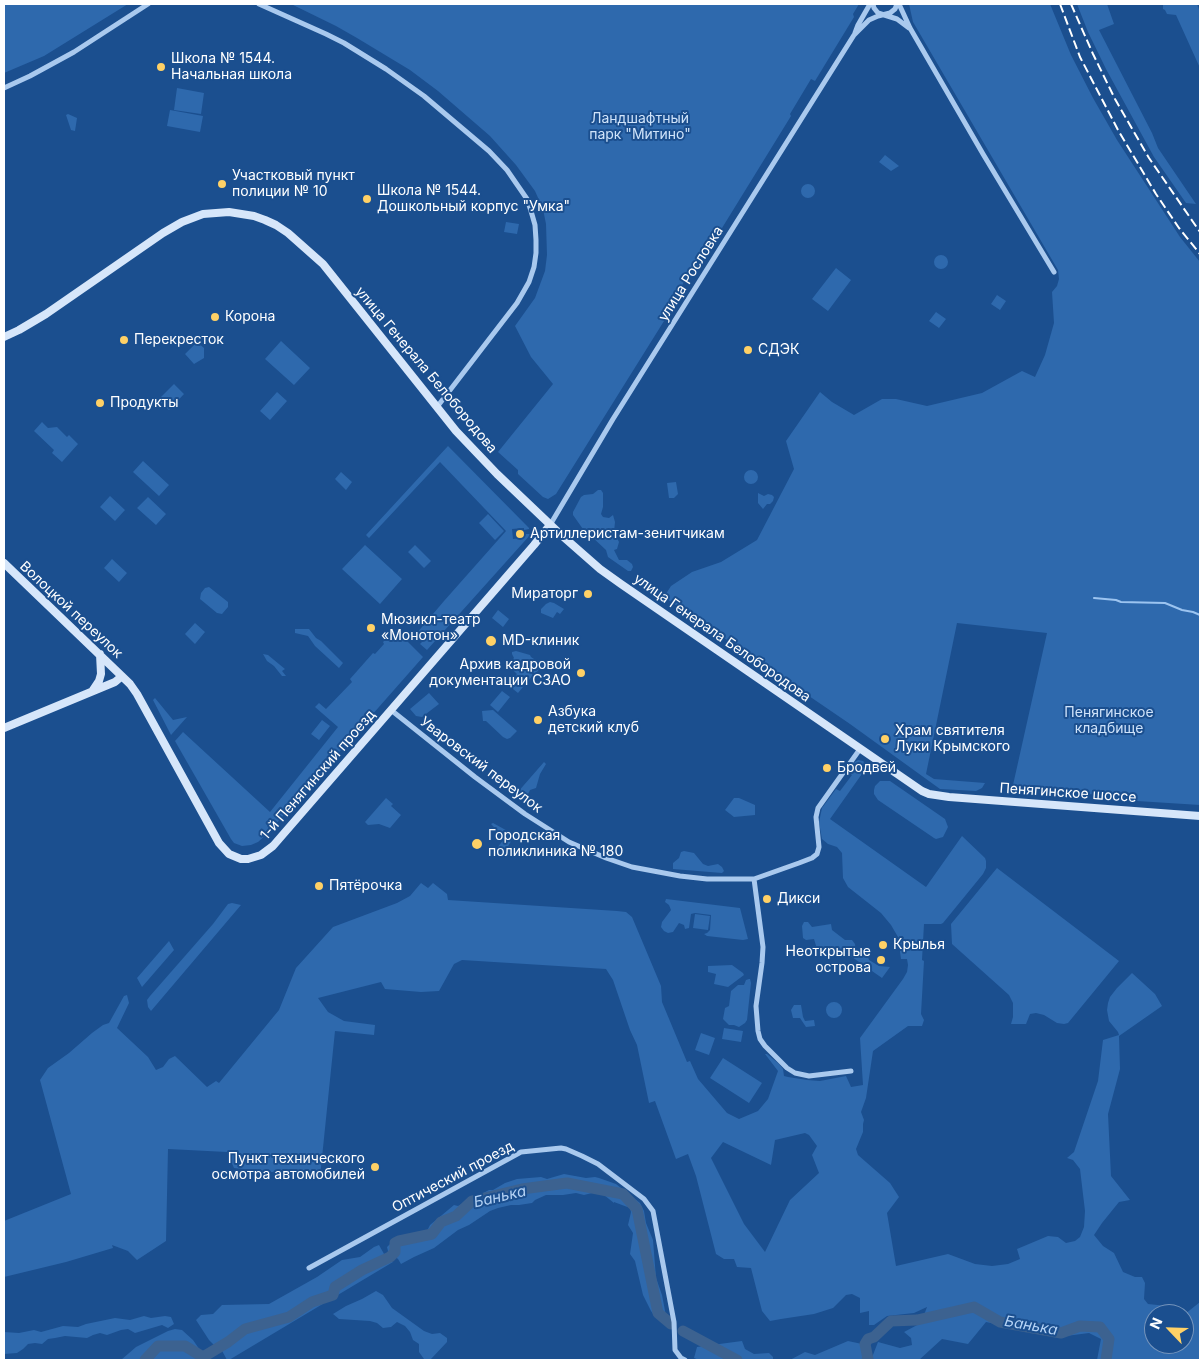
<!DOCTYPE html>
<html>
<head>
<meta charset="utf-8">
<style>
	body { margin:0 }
	#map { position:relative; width:1204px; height:1364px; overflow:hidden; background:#1b4f8f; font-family:Inter,sans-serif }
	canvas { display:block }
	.frame { position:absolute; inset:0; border:5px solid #fff; pointer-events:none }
	.north { position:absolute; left:1144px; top:1304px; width:50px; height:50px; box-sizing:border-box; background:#1b4f8f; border:1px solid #7695bc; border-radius:50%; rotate:294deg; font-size:14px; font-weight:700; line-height:20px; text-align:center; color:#fff }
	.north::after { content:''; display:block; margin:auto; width:18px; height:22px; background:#ffd166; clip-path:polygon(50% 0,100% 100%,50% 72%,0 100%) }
</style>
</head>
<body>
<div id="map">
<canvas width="1204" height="1364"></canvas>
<div class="frame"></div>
<div class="north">N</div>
</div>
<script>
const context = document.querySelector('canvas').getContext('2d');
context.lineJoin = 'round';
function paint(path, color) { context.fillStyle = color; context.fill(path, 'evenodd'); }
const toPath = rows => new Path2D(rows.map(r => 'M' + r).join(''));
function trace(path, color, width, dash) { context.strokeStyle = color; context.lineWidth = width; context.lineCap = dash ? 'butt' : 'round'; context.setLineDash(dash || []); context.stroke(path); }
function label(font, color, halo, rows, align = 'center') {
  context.font = font + ' Inter,sans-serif'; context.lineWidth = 4; context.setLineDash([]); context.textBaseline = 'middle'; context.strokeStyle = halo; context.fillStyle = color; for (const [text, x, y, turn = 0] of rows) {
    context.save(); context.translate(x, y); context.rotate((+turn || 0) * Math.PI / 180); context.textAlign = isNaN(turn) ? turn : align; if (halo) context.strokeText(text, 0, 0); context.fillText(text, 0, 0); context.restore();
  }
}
paint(toPath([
	[4,4,128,4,44,56,4,73],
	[291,4,859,4,853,14,854,17,815,81,811,79,790,114,791,116,698,267,694,266,671,303,674,305,556,494,548,499,543,497,518,474,518,470,498,452,553,384,531,357,515,326,535,298,545,271,547,255,546,224,543,209,535,191,516,165,490,136,438,91,410,70,357,38,336,26],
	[909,4,1050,4,1071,55,1093,98,1117,140,1180,237,1200,262,1200,805,1137,801,1121,797,1056,791,1013,785,1047,633,957,623,926,774,934,779,985,783,982,788,976,791,940,789,850,724,664,597,671,586,692,572,721,562,757,540,794,469,786,441,820,392,832,402,854,415,882,399,896,399,927,406,982,393,1022,371,1035,377,1045,355,1054,323,1052,292,1057,286,1059,279,1058,270,913,22],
	[1077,4,1107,4,1114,24,1099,30,1152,133,1158,148,1196,204,1186,203,1154,157,1106,69,1088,32],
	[1163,4,1197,4,1200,12,1200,68,1176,15,1167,14,1165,10,1163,9],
	[177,88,204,93,201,114,174,110],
	[170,110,203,116,200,132,167,126],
	[68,114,77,118,75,131,71,130,66,115],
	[885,155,899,166,891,171,879,162],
	'801 191a7 7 0 1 1 14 0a7 7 0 1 1-14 0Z',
	[506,222,519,224,517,234,504,232],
	'934 262a7 7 0 1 1 14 0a7 7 0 1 1-14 0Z',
	[836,268,851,280,828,311,812,299],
	[997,295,1006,301,1000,310,991,304],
	[936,312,946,319,939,328,929,321],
	[281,341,310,368,294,385,265,359],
	[197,342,204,348,204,358,194,364,185,354],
	[174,384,184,394,169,410,158,400],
	[277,392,287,401,270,420,260,411],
	[42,422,48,428,57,427,67,437,69,435,78,444,62,462,52,453,54,450,34,431],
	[448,446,529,528,529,529,524,530,524,528,512,529,513,539,525,537,525,534,531,534,427,650,420,644,422,642,420,636,416,634,444,601,506,531,440,462,369,538,366,535],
	[143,461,169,485,159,496,133,472],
	'744 477a7 7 0 1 1 14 0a7 7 0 1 1-14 0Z',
	[341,472,352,482,346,490,335,479],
	[676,482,678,494,674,498,669,498,667,483],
	[598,490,601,490,603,493,603,507,601,514,603,517,609,518,613,515,615,522,614,532,619,542,617,549,614,550,619,560,627,560,632,564,633,567,631,571,628,571,608,557,606,550,591,536,585,532,573,515,573,512,581,497,584,495,593,494],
	[758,493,764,496,768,494,772,495,774,497,773,501,770,504,767,504,763,509,758,503],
	[110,496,125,510,115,521,100,507],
	[148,497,166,514,156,525,137,508],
	[488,514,504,531,495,540,479,523],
	[365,545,402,579,380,604,342,569],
	[415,545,431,561,424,568,408,552],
	[112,559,127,573,119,582,104,568],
	[209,587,228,602,228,607,222,614,217,613,200,599,201,593,205,588],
	[550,602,554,603,564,609,560,614,557,612,553,618,541,613,541,609,546,604],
	[498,610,509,619,503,627,492,618],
	[195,623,205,632,195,644,185,634],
	[295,629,309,629,316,638,321,641,343,663,339,668,315,646,308,636,295,633],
	[394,632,398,632,423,657,268,833,258,842,251,845,242,846,234,843,231,839,175,741,183,732,270,812,338,727,315,707,319,703,326,709,352,682,350,679,373,653,375,654,384,644,383,642,392,633],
	[516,651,530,655,531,657,543,665,535,674,521,663,521,664,533,675,518,693,508,685,517,674,508,665,514,658,512,654,512,652],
	[263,654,268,655,285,669,282,671,286,676,282,676,274,666,267,661],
	[502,691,510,697,498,712,490,705],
	[429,693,439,704,422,717,416,716,410,709],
	[155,698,173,720,187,717,171,735,153,700],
	[493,710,517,731,510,738,507,739,503,737,486,721,483,721,482,711],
	[322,720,330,726,319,740,311,734],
	[858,760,863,761,866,764,864,771,830,819,926,887,962,836,985,858,986,861,986,868,983,874,943,923,941,924,924,924,922,960,924,961,921,1014,924,1020,922,1026,908,1026,873,1051,866,1098,861,1112,864,1120,863,1124,863,1132,856,1149,858,1155,890,1183,899,1197,887,1213,896,1266,948,1254,975,1264,992,1266,1008,1264,1020,1259,1017,1249,1048,1236,1058,1237,1066,1243,1075,1241,1080,1237,1084,1227,1085,1211,1080,1169,1073,1160,1067,1158,1074,1152,1098,1081,1103,1040,1119,1035,1118,1032,1109,1021,1107,1010,1108,1003,1110,997,1117,988,1132,973,1155,994,1162,1006,1119,1036,1120,1069,1108,1114,1111,1176,1130,1200,1119,1202,1102,1223,1094,1235,1103,1246,1114,1253,1123,1272,1135,1277,1142,1277,1145,1283,1144,1299,1148,1304,1167,1306,1185,1314,1200,1302,1200,1360,1097,1360,1101,1339,1089,1333,1066,1336,1043,1334,986,1322,968,1344,942,1339,919,1360,871,1360,878,1342,900,1348,912,1345,911,1338,904,1332,921,1323,927,1307,914,1313,887,1316,874,1325,869,1325,869,1311,860,1313,860,1298,852,1294,846,1295,833,1308,814,1314,781,1319,770,1321,762,1311,751,1268,737,1267,734,1259,724,1259,716,1254,696,1176,688,1154,676,1159,655,1101,649,1103,637,1045,630,1030,613,980,606,969,462,960,454,964,439,991,421,992,385,989,381,982,318,998,328,1012,344,1021,375,1025,374,1035,335,1031,320,1177,234,1168,227,1152,168,1149,166,1241,137,1260,128,1251,112,1245,113,1248,66,1262,4,1277,4,1221,71,1194,40,1080,48,1068,69,1053,92,1033,103,1025,109,1023,124,996,127,995,129,1003,117,1028,148,1057,156,1070,163,1067,169,1059,175,1056,207,1087,216,1081,219,1083,279,1010,296,968,333,927,397,903,410,896,421,883,428,888,433,883,447,894,448,900,617,911,626,912,632,917,661,986,662,1002,687,1062,690,1061,698,1079,727,1113,739,1119,758,1111,768,1099,778,1071,765,1054,767,1054,779,1064,783,1069,784,1076,788,1077,807,1080,820,1081,846,1076,851,1087,863,1085,860,1038,903,979,907,972,908,965,907,959,901,959,898,937,891,925,881,913,848,887,843,878,842,853,837,847,828,844,822,839,819,822,822,808,836,789,840,791,852,775,848,772,855,762],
	[805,1133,809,1135,817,1146,812,1155,819,1173,790,1200,765,1252,744,1224,711,1158,723,1142,771,1165,775,1140],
	[1154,1314,1184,1314,1184,1344,1154,1344],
	[544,762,546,764,540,774,536,788,530,790,528,794,528,798,516,799,519,796,517,793],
	[880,781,890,781,945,819,948,827,943,837,936,839,934,838,878,800,874,794,874,790,875,786],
	[386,798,393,804,391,806,401,815,390,828,379,824,368,825,365,822],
	[734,798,739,798,755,805,755,815,734,817,725,810],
	[493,823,513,834,513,838,504,853,497,848,505,838,491,824],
	[684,851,694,853,703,864,708,866,718,864,722,867,724,871,722,873,673,869,673,863,679,858,681,852],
	[997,868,1119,961,1068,1023,1064,1024,1057,1023,1044,1015,1036,1013,1030,1014,1026,1024,1011,1024,1013,1017,1013,1003,1009,995,952,944,951,924],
	[666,899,740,908,748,939,743,940,707,936,704,934,707,933,710,930,711,915,695,913,691,914,689,928,685,929,684,925,679,923,673,932,668,933,664,931,661,927,662,922,671,910,669,905,665,902],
	[232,903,241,905,151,1011,148,1007,147,1000,150,996,213,924,228,904],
	[695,914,710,916,708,930,693,928],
	[804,922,808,922,812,927,831,924,832,930,845,940,852,940,855,944,856,954,858,955,867,954,869,960,879,966,890,967,882,978,849,955,841,952,822,952,817,949,814,939,806,940,803,938,802,926],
	[169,941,174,950,142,987,137,978],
	[732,965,743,973,744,975,728,987,714,984,716,974,708,972,708,966],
	[749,979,750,979,751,983,747,1020,745,1023,739,1027,734,1025,729,1025,723,1019,725,1008,729,1006,731,991,738,985,744,985,746,980],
	'826 1010a8 8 0 1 1 16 0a8 8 0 1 1-16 0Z',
	[794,1005,801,1005,803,1017,805,1021,814,1020,815,1026,806,1027,800,1018,793,1018,791,1010],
	[724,1028,743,1031,741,1042,722,1039],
	[701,1033,715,1038,709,1055,695,1050],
	[723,1058,762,1083,749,1103,710,1078],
	[564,1174,586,1178,595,1177,599,1178,616,1184,640,1203,644,1211,646,1223,653,1240,656,1278,662,1295,666,1316,671,1324,656,1318,651,1311,643,1295,635,1261,630,1254,633,1233,628,1225,631,1212,630,1208,614,1202,614,1203,604,1195,592,1193,584,1195,576,1193,563,1195,546,1195,535,1200,532,1203,519,1205,511,1205,498,1208,490,1211,469,1225,458,1230,434,1248,414,1257,401,1264,398,1259,388,1251,387,1247,393,1241,409,1236,418,1236,426,1233,430,1225,454,1205,458,1206,489,1190,493,1190,505,1183,517,1179,541,1177,547,1179],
	[379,1245,388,1261,393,1262,229,1360,227,1360,220,1347,214,1345,209,1340,196,1320,201,1315,213,1314,222,1305,269,1304,317,1277,342,1260,360,1257,374,1247],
	[376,1291,383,1295,392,1308,424,1331,432,1334,440,1333,447,1338,447,1342,431,1359,424,1359,419,1352,419,1344,413,1340,410,1332,405,1326,397,1322,391,1327,383,1328,377,1323,370,1321,339,1319,333,1314,346,1306,362,1299],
	[144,1316,151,1318,165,1316,171,1317,174,1324,168,1328,162,1325,135,1333,128,1329,121,1330,107,1335,100,1333,93,1335,87,1338,65,1336,55,1338,48,1339,42,1344,35,1343,28,1344,23,1349,17,1353,4,1354,4,1332,19,1333,34,1330,41,1332,63,1326,78,1327,86,1324,115,1318,130,1320],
	[175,1329,182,1330,193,1340,202,1353,209,1355,209,1360,121,1360,136,1347,168,1331],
	[742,1341,745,1349,754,1354,769,1353,773,1357,773,1360,699,1360,694,1358,697,1347],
	[848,1341,862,1344,870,1360,790,1360,805,1352,815,1355]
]), '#2e69ad');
trace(toPath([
	[1094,598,1116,600,1121,602,1165,603,1182,610,1193,612,1200,615]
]), '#9cc4f0', 2);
trace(toPath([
	[683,1331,737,1360],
	[145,1360,158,1346,185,1346,203,1357,228,1342,245,1329,289,1317,312,1302,333,1295,335,1287,362,1270,390,1257,395,1252,395,1243,399,1241,432,1234,441,1222,456,1216,472,1201,522,1189,567,1183,623,1194,637,1209,658,1313,671,1324],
	[867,1360,868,1359,865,1344,868,1339,874,1337,891,1321,917,1320,974,1307,1000,1322,1061,1333,1080,1326,1100,1327,1109,1339,1106,1360]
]), '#3c6290', 11);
trace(toPath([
	[259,4,326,34,344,43,386,69,424,96,489,151,507,170,527,199,531,211,535,225,536,240,536,253,534,267,529,282,517,303,437,407],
	[873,4,874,8,878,13,897,19,909,28],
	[899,4,910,28,983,154,1054,272],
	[855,33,858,25,870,4],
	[4,88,30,76,74,52,148,4],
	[550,525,613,419,854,35,869,20,878,16,890,13,895,9,897,4],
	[391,710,475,777,525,814,569,842,606,858,632,867,680,876,707,879,754,879,799,863,812,858,817,854,819,847,816,817,818,808,860,749],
	[754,879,763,947,762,963,756,1006,758,1031,760,1039,765,1046,787,1068,795,1073,809,1076,851,1071],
	[309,1268,521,1152,561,1148,566,1149,582,1156,598,1164,644,1199,653,1211,674,1322,675,1350,681,1358,685,1360]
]), '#a9c9ee', 5);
trace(toPath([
	[4,337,19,330,46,314,163,233,182,222,203,214,229,212,254,216,265,220,276,225,288,233,323,264,456,431,497,474,559,533,600,569,621,584,922,791,929,794,949,797,1200,816],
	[4,563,130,684,137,694,219,843,229,854,241,859,248,859,261,855,273,846,534,545,550,525],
	[93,690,99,681,101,674,100,654],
	[4,728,115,682,122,676]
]), '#d6e6fa', 8);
trace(toPath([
	[1060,4,1080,57,1118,130,1156,194,1179,228,1200,254],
	[1071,4,1093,54,1115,99,1149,158,1200,232]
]), '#fff', 2, [9, 4]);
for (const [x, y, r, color] of [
	[161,67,5,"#ffd166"],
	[222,184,5,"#ffd166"],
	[367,199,5,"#ffd166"],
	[215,317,5,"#ffd166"],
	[124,340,5,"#ffd166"],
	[748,350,5,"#ffd166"],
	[100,403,5,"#ffd166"],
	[520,534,5,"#ffd166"],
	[588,594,5,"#ffd166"],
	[371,628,5,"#ffd166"],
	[491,641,6,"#ffd166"],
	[581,673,5,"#ffd166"],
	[538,720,5,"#ffd166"],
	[885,739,5,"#ffd166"],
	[827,768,5,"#ffd166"],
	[477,844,6,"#ffd166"],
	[319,886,5,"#ffd166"],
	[767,899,5,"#ffd166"],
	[883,945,5,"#ffd166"],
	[881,960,5,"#ffd166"],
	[375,1167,5,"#ffd166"]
]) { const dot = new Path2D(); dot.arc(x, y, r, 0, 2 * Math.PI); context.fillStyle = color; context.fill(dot); trace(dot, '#1b4f8f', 2); }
label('14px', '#fff', '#1b4f8f', [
	["Школа № 1544.",171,59],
	["Начальная школа",171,75],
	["Участковый пункт",232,176],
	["полиции № 10",232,192],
	["Школа № 1544.",377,191],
	["Дошкольный корпус \"Умка\"",377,207],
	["Корона",225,317],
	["Перекресток",134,340],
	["СДЭК",758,350],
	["Продукты",110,403],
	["Артиллеристам-зенитчикам",530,534],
	["Мираторг",578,594,"right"],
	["Мюзикл-театр",381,620],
	["«Монотон»",381,636],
	["MD-клиник",502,641],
	["Архив кадровой",571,665,"right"],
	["документации СЗАО",571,681,"right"],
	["Азбука",548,712],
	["детский клуб",548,728],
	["Храм святителя",895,731],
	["Луки Крымского",895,747],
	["Бродвей",837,768],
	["Городская",488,836],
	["поликлиника № 180",488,852],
	["Пятёрочка",329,886],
	["Дикси",777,899],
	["Крылья",893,945],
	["Неоткрытые",871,952,"right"],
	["острова",871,968,"right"],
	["Пункт технического",365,1159,"right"],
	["осмотра автомобилей",365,1175,"right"]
], 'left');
label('14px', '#cfe3fa', '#1b4f8f', [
	["Ландшафтный",640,119],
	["парк \"Митино\"",640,135],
	["Пенягинское",1109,713],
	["кладбище",1109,729]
]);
label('14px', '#fff', '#1b4f8f', [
	["улица Рословка",691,274,-58],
	["улица Генерала Белобородова",426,370,50],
	["Волоцкой переулок",71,610,43],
	["улица Генерала Белобородова",722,638,35],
	["Уваровский переулок",481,765,37],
	["1-й Пенягинский проезд",318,775,-49],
	["Пенягинское шоссе",1068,793,4],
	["Оптический проезд",453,1177,-28]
]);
label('italic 15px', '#b5d3f5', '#1b4f8f', [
	["Банька",500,1197,-13],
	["Банька",1031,1326,10]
]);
</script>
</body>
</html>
